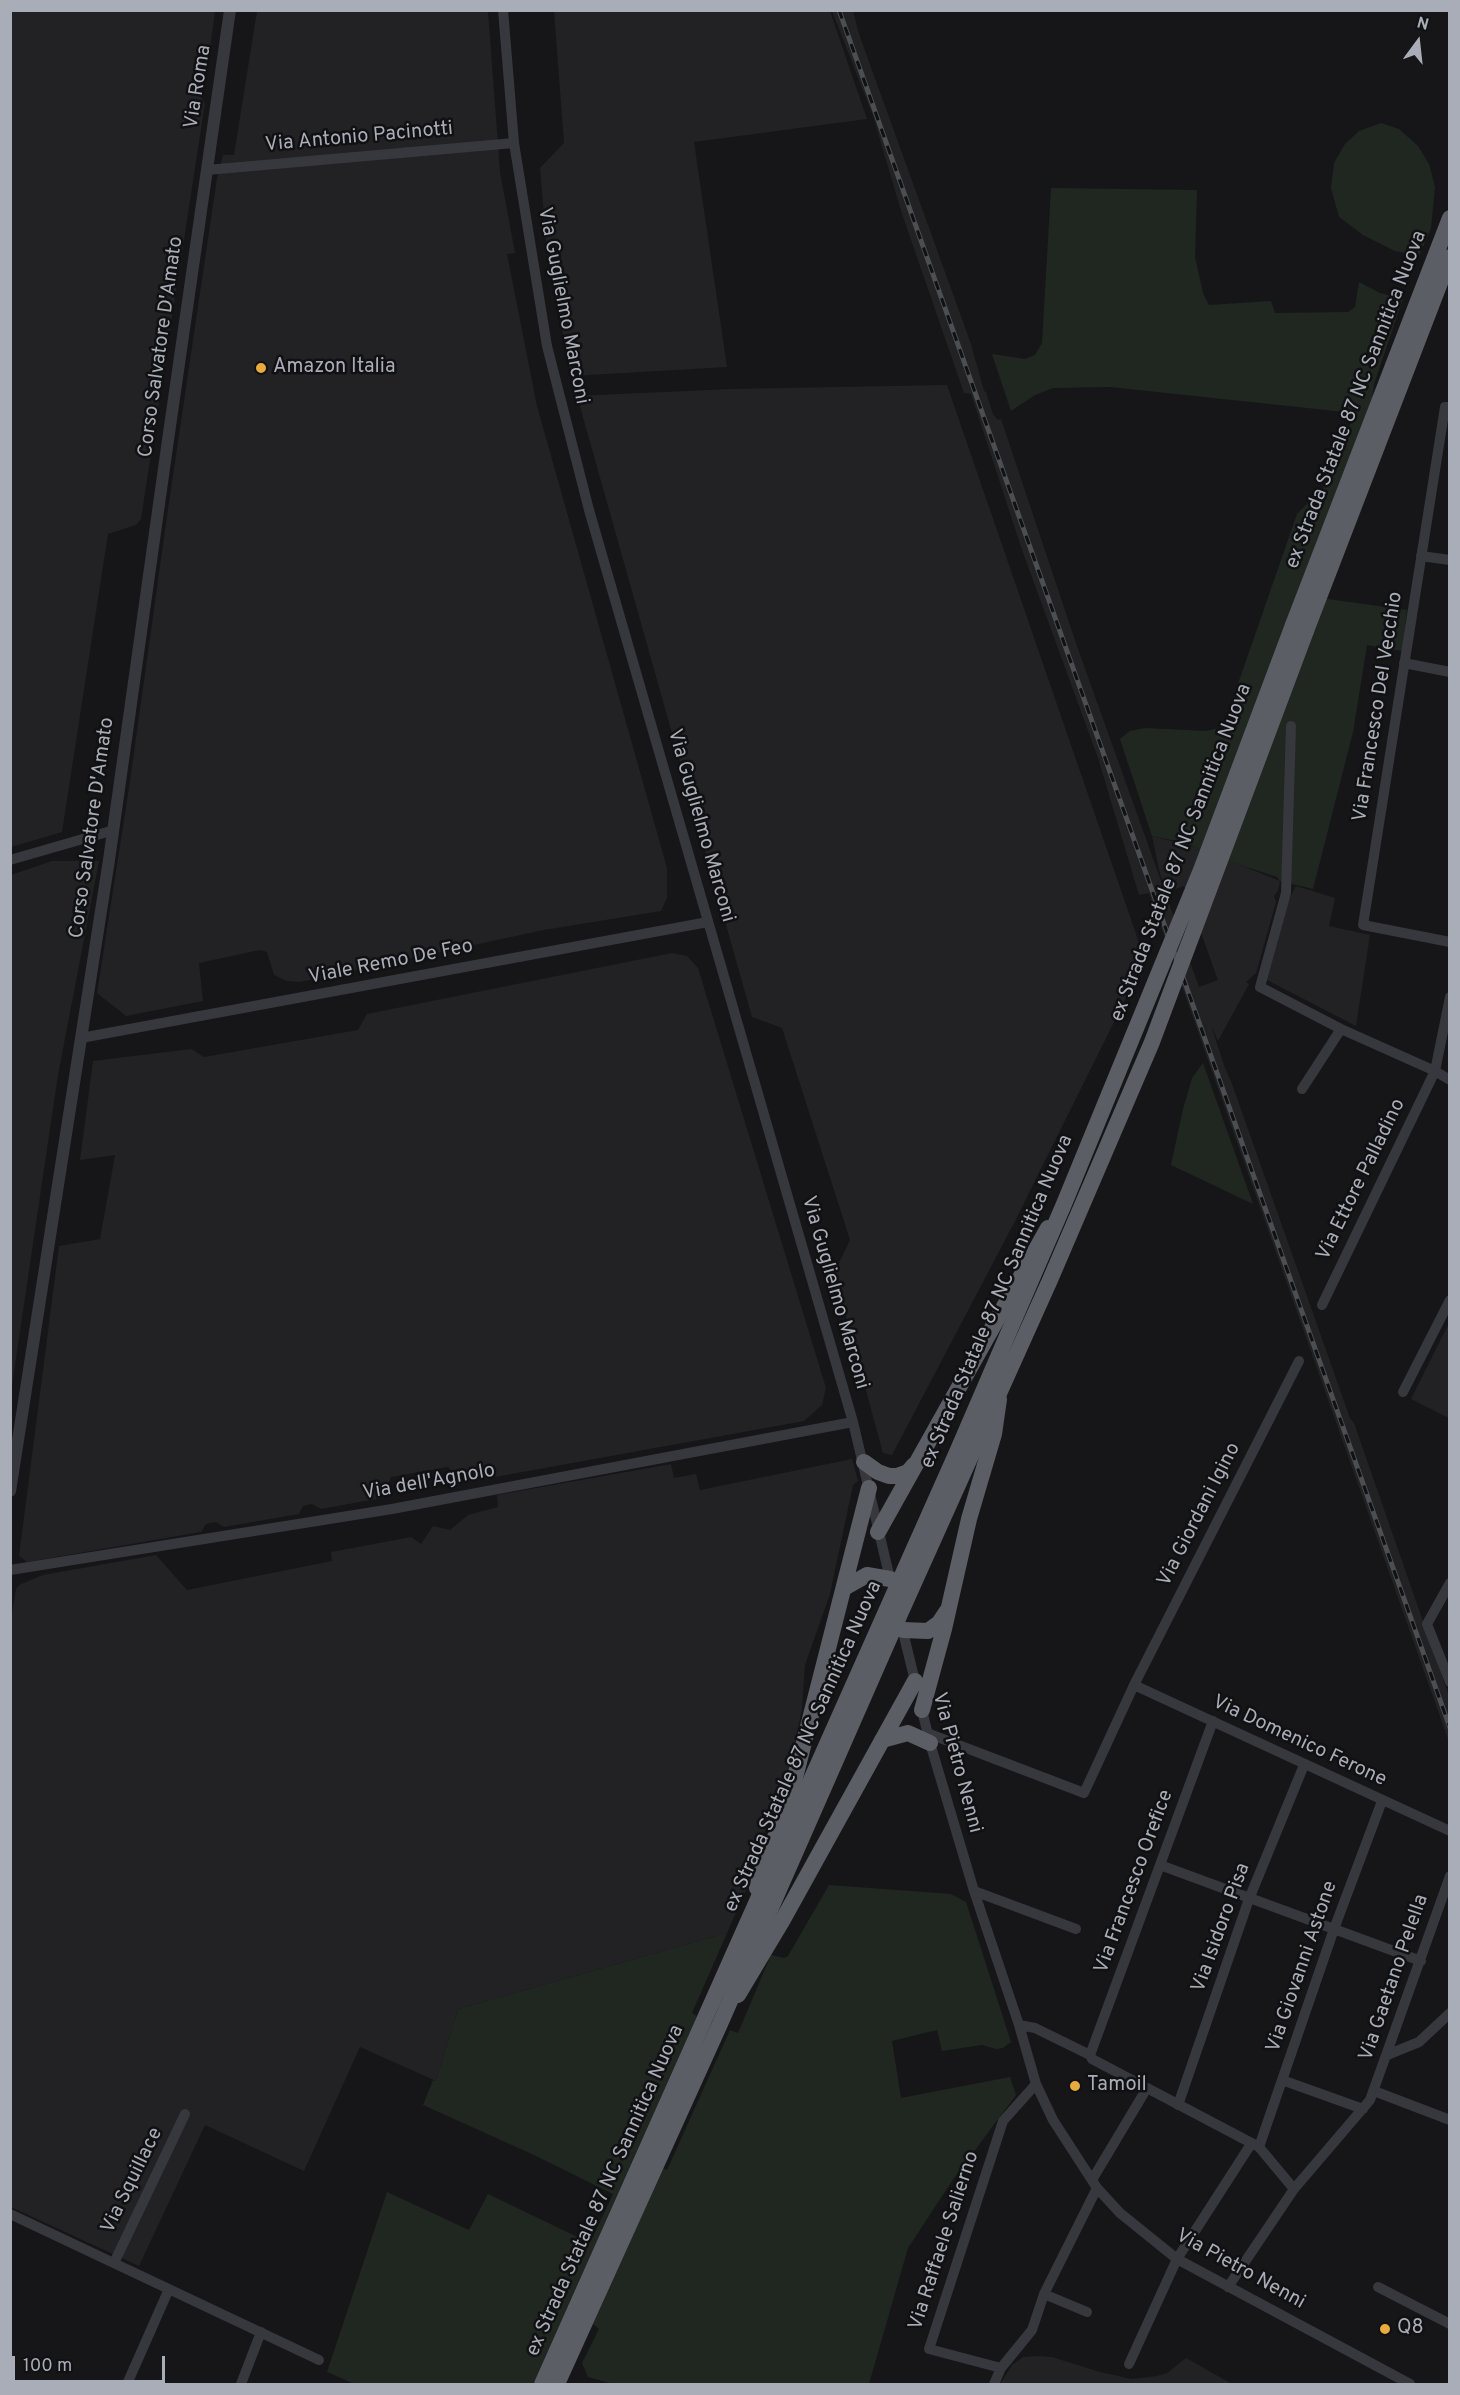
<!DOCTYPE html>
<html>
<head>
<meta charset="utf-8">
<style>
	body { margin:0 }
	#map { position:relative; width:1460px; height:2395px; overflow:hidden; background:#161618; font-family:Overpass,sans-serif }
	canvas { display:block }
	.frame { position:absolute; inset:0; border:12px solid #a9adb7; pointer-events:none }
	.north { position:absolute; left:1388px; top:12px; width:60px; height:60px; -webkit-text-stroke:4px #111113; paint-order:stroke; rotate:15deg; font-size:16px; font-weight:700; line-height:24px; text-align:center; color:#a9adb7 }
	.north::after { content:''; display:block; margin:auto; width:21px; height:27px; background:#a9adb7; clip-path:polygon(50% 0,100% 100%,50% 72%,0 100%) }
	.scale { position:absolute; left:12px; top:2356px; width:153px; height:27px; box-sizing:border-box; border:3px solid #a9adb7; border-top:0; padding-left:8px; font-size:18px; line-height:21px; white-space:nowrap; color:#a9adb7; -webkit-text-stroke:4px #111113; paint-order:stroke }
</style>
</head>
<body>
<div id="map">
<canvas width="1460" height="2395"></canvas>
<div class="frame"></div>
<div class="north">N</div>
<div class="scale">100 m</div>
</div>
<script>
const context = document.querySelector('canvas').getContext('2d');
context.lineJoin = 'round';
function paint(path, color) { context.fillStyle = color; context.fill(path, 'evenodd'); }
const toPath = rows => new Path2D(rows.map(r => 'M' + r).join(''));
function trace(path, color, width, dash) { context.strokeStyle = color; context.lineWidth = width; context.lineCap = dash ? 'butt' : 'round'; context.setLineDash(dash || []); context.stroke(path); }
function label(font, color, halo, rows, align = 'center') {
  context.font = font + ' Overpass,sans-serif'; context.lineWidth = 5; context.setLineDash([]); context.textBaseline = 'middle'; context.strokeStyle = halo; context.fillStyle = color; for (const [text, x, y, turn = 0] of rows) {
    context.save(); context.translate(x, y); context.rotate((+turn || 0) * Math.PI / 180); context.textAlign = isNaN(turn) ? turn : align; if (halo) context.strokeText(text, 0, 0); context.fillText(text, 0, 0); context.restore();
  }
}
paint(toPath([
	[10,11,215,11,208,65,204,64,204,83,197,84,198,94,205,103,141,519,136,525,108,534,62,832,11,847],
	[257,11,488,11,500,172,515,253,507,254,537,406,667,868,667,898,661,911,544,930,300,982,287,981,274,975,267,952,260,950,199,963,203,1001,126,1016,97,993,129,788,167,516,217,178,223,155,234,155],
	[554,11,830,11,867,119,694,142,727,367,571,376,547,252,540,168,564,143],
	[832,11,853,11,859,34,971,344,984,391,986,392,993,414,998,420,1001,419,1078,649,1199,987,1218,980,1184,886,1166,892,1159,870,1152,836,1199,848,1280,881,1278,891,1274,896,1276,902,1256,973,1246,982,1249,984,1218,1041,1211,1025,1225,1068,1231,1081,1350,1418,1354,1423,1449,1696,1449,1742,1149,893,1139,895,1098,758,1021,547,971,394,964,393,902,214,873,116],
	[947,385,1145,960,1013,1225,892,1455,883,1453,834,1273,850,1240,782,1028,752,1017,577,396,730,389],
	[52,861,99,861,58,1075,11,1392,11,875],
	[1296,886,1335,898,1329,926,1370,935,1356,1026,1267,980,1288,901],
	[672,953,687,956,698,968,826,1388,822,1405,804,1421,462,1483,448,1467,391,1477,382,1498,321,1509,312,1504,303,1506,299,1514,224,1527,216,1522,206,1524,201,1532,27,1562,19,1556,59,1246,100,1239,115,1155,80,1160,93,1061,191,1049,204,1057,358,1030,367,1014],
	[1449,1323,1449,1418,1411,1399],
	[852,1459,858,1481,853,1485,830,1594,805,1665,802,1709,795,1742,799,1741,791,1770,750,1866,755,1870,727,1933,458,2009,436,2081,360,2047,304,2171,205,2125,139,2266,11,2207,10,1625,16,1589,19,1585,43,1575,156,1555,187,1590,332,1561,331,1552,411,1537,421,1544,433,1526,450,1530,468,1515,498,1507,497,1495,671,1464,674,1478,696,1474,700,1490],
	[1037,2356,1052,2357,1100,2372,1132,2379,1157,2376,1167,2373,1186,2358,1232,2384,1000,2384,1012,2365,1023,2357]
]), '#222225');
paint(toPath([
	[1381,123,1399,129,1418,146,1429,164,1435,187,1431,228,1419,256,1395,251,1363,235,1339,217,1331,188,1334,163,1345,144,1359,131],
	[1051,188,1197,190,1195,257,1203,293,1209,305,1271,301,1275,313,1348,312,1355,307,1359,282,1380,293,1403,299,1374,384,1372,400,1298,592,1328,599,1407,610,1402,651,1367,645,1353,732,1313,889,1280,881,1277,877,1226,860,1186,843,1152,836,1120,739,1130,731,1145,728,1206,731,1223,727,1297,514,1324,487,1353,418,1345,412,1110,387,1053,388,1035,395,1011,411,992,354,1025,359,1035,355,1042,343],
	[1203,1063,1253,1204,1171,1165,1183,1109,1192,1078],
	[829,1885,951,1894,966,1902,1011,2042,1003,2048,996,2049,982,2045,942,2051,937,2030,892,2041,901,2098,1010,2077,1016,2095,952,2181,908,2248,869,2384,613,2384,588,2377,582,2363,599,2329,593,2324,661,2168,667,2170,730,2030,738,2033,771,1955,784,1958,788,1956],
	[727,1933,692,2013,697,2016,533,2384,355,2384,327,2372,387,2192,469,2230,488,2194,590,2243,613,2194,534,2155,423,2105,433,2080,436,2081,458,2009]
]), '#202721');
trace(toPath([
	[503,10,514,143,547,346,589,510,853,1422,891,1583],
	[207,170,514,143],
	[1450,407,1445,407,1363,925,1450,942],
	[1421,556,1450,560],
	[1404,663,1450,672],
	[1291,726,1286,893,1260,987,1341,1029,1435,1071,1450,1080],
	[10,860,114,830],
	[81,1038,708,922],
	[1302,1089,1341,1029],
	[1322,1305,1435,1071,1450,997],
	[1403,1392,1450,1300],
	[10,1570,392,1509,853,1422],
	[1450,1583,1427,1624,1450,1682],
	[901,1624,916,1685],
	[1134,1685,1450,1831],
	[921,1706,930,1743,974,1891,1019,2025,1036,2084,1053,2120,1097,2188,1120,2213,1177,2259,1410,2384],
	[927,1733,1084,1793,1134,1685,1299,1361],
	[1160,1865,1421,1961],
	[974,1891,1076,1929],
	[1019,2025,1035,2028,1090,2055,1092,2059,1259,2147,1294,2189],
	[1090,2055,1213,1721],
	[1387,2055,1419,2042,1450,2013],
	[1282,2080,1363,2109],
	[1374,2091,1450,2120],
	[1178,2105,1249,1899,1304,1765],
	[1259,2147,1334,1929,1382,1801],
	[1092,2180,1147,2088],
	[10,2214,319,2360],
	[114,2263,185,2114],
	[1228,2287,1294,2189,1370,2100,1450,1876],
	[1378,2287,1450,2324],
	[1044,2294,1087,2312],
	[1129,2364,1177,2259,1251,2144],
	[1001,2368,929,2349,1003,2121,1036,2084],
	[127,2384,169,2289],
	[241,2384,261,2332],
	[994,2384,1001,2368,1032,2330,1044,2294,1097,2188]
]), '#37383d', 10);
trace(toPath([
	[10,1491,109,860,168,440,230,10]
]), '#37383d', 12);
trace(toPath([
	[1293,625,1450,218],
	[1306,631,1450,257],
	[864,1462,878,1472,889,1476,897,1476,908,1472,914,1465],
	[878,1532,1048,1228],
	[844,1588,867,1575,890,1579],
	[903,1630,928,1631,939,1623,947,1611],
	[922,1710,944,1629,969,1519,994,1434,999,1399],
	[882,1740,908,1733,930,1743],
	[757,1888,764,1863,787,1809,869,1488],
	[738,1995,781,1923,915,1681]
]), '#5b5e64', 16);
const rail = toPath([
	[839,10,1450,1728]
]);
trace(rail, '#4c4e53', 5);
trace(rail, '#111113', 3, [9]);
trace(toPath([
	[542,2384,957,1452,1064,1204,1201,870,1293,625],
	[557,2384,720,2024,900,1614,1050,1280,1152,1042,1306,631]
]), '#5b5e64', 16);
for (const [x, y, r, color] of [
	[261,368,6,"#e8ac3e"],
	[1075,2086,6,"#e8ac3e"],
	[1385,2329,6,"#e8ac3e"]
]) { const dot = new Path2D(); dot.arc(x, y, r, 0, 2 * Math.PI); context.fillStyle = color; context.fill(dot); trace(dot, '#111113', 2); }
label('20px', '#a9adb7', '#111113', [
	["Via Roma",199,87,-81],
	["Via Antonio Pacinotti",359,138,-5],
	["Via Guglielmo Marconi",562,306,79],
	["Corso Salvatore D'Amato",162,347,-82],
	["ex Strada Statale 87 NC Sannitica Nuova",1357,400,-69],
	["Via Francesco Del Vecchio",1379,707,-81],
	["Via Guglielmo Marconi",700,826,74],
	["Corso Salvatore D'Amato",93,828,-82],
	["ex Strada Statale 87 NC Sannitica Nuova",1182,853,-69],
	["Viale Remo De Feo",391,963,-11],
	["Via Ettore Palladino",1362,1180,-64],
	["Via Guglielmo Marconi",834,1293,74],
	["ex Strada Statale 87 NC Sannitica Nuova",998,1302,-67],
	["Via dell'Agnolo",429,1483,-10],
	["Via Giordani Igino",1200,1515,-63],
	["Via Domenico Ferone",1299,1742,25],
	["ex Strada Statale 87 NC Sannitica Nuova",804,1747,-66],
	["Via Pietro Nenni",956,1763,75],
	["Via Francesco Orefice",1135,1882,-70],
	["Via Isidoro Pisa",1222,1928,-70],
	["Via Giovanni Astone",1303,1967,-71],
	["Via Gaetano Pelella",1395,1978,-71],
	["Via Squillace",133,2181,-64],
	["ex Strada Statale 87 NC Sannitica Nuova",606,2191,-66],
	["Via Raffaele Salierno",945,2241,-72],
	["Via Pietro Nenni",1240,2270,29]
]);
label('20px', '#a9adb7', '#111113', [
	["Amazon Italia",273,368],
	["Tamoil",1087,2086],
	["Q8",1397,2329]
], 'left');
</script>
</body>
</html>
